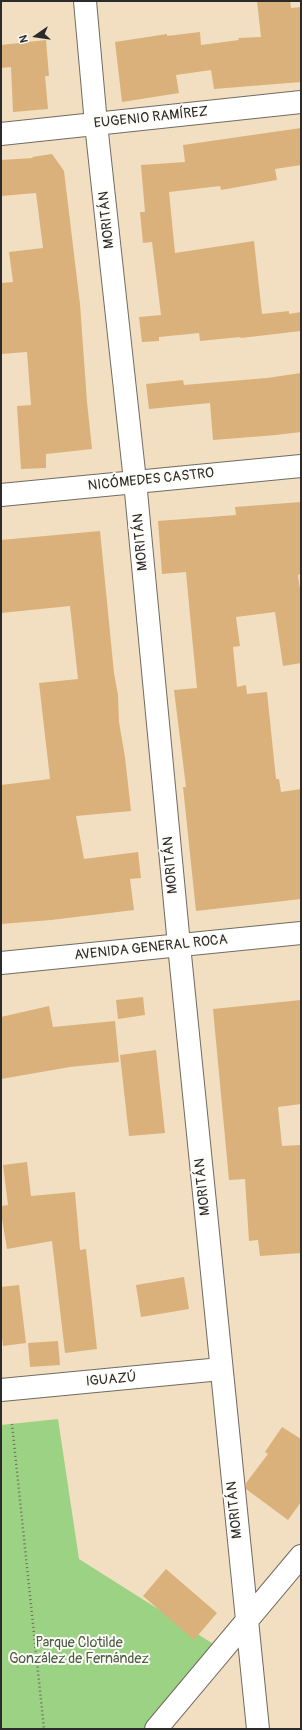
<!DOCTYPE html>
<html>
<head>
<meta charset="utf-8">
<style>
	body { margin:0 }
	#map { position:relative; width:302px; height:1730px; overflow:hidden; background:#f2dfc1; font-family:Pangolin,sans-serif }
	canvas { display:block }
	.frame { position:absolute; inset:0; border:2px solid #2b2b2b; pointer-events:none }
	.north { position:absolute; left:16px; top:16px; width:40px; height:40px; -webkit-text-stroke:3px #fdfcf7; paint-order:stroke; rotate:257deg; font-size:11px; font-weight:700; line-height:16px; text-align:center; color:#2b2b2b }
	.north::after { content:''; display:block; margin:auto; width:14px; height:18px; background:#2b2b2b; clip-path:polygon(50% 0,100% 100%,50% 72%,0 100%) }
</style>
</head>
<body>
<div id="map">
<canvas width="302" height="1730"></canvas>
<div class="frame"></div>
<div class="north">N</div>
</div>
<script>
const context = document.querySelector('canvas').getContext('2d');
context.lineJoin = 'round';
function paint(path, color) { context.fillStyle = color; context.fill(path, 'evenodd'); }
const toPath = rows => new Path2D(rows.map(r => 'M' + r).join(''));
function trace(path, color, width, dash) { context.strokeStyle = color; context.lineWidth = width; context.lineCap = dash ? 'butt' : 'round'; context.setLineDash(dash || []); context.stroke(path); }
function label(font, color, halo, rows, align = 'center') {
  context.font = font + ' Pangolin,sans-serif'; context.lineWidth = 4; context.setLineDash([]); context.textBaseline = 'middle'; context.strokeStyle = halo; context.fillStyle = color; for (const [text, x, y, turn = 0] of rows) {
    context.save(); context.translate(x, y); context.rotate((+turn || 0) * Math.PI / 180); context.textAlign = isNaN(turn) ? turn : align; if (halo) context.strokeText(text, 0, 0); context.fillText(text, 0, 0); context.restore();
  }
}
paint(toPath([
	[58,1419,79,1559,226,1652,166,1729,1,1729,1,1425]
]), '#9cd283');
paint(toPath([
	[257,1,290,1,291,8,301,7,301,82,214,89,211,70,176,75,179,93,122,102,115,42,167,34,167,36,200,32,201,45,239,40,238,38,261,37],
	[46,40,49,76,45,76,48,109,13,112,11,67,1,68,1,45],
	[301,128,301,165,275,169,277,180,221,190,220,186,169,192,175,253,254,241,262,314,289,311,289,314,301,312,301,331,241,338,240,337,200,341,199,333,159,337,159,341,142,342,139,317,161,315,152,242,143,243,140,212,145,212,141,165,185,162,183,145],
	[52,154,64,171,80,304,87,402,92,449,46,454,46,468,21,469,17,406,31,405,27,352,1,354,1,283,13,282,9,252,43,248,36,193,1,196,1,160,33,158,32,157],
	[301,373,301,432,276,435,213,440,210,403,149,409,146,384,183,380,184,385,267,378],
	[301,502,301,574,298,575,301,596,301,663,283,666,275,612,236,617,240,646,233,647,237,687,246,685,247,694,267,692,276,779,279,779,281,792,301,789,301,899,196,911,183,787,186,787,174,690,197,688,192,636,186,572,162,574,158,521,236,515,235,507],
	[100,531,114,673,118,695,119,722,125,757,131,811,76,816,84,859,138,852,141,878,130,879,134,910,51,920,1,924,1,785,50,779,39,683,78,679,70,606,1,613,1,540],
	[143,997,145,1015,118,1019,116,1000],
	[301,1000,301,1104,278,1107,282,1146,301,1145,301,1253,260,1256,258,1240,249,1241,245,1179,229,1180,213,1009],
	[49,1006,53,1027,115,1021,119,1062,70,1067,1,1079,1,1017],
	[156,1050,165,1133,129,1136,120,1055],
	[27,1162,31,1196,75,1192,80,1250,86,1249,97,1349,65,1353,52,1241,7,1249,1,1213,1,1206,8,1205,3,1165],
	[184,1277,189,1309,141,1317,136,1285],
	[19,1285,26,1343,3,1346,1,1329,1,1287],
	[58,1341,60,1365,30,1367,28,1343],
	[282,1427,301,1439,301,1502,288,1520,246,1489,246,1483,268,1454,265,1452],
	[166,1569,217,1613,194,1640,143,1596]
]), '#dab17a');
const minor = toPath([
	[85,1,96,124,135,481,179,945,258,1729],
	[1,134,301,102],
	[1,495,301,466],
	[1,1390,221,1369],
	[156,1729,301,1556]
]);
const major = toPath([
	[1,963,301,933]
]);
trace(minor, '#716a60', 24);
trace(major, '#716a60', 24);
trace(toPath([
	[12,1424,44,1729]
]), '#716a60', 2.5, [1, 3]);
trace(minor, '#fff', 22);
trace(major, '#fff', 22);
label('14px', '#2b2b2b', '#fdfcf7', [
	["EUGENIO RAMÍREZ",151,118,-6],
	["MORITÁN",107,220,-96],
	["NICÓMEDES CASTRO",151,480,-6],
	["MORITÁN",141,542,-95],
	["MORITÁN",171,865,-95],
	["AVENIDA GENERAL ROCA",151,948,-6],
	["MORITÁN",203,1187,-96],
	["IGUAZÚ",111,1380,-5],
	["MORITÁN",235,1510,-96]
]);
label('14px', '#4d5d45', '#fdfcf7', [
	["Parque Clotilde",79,1643],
	["González de Fernández",79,1659]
]);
</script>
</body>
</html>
